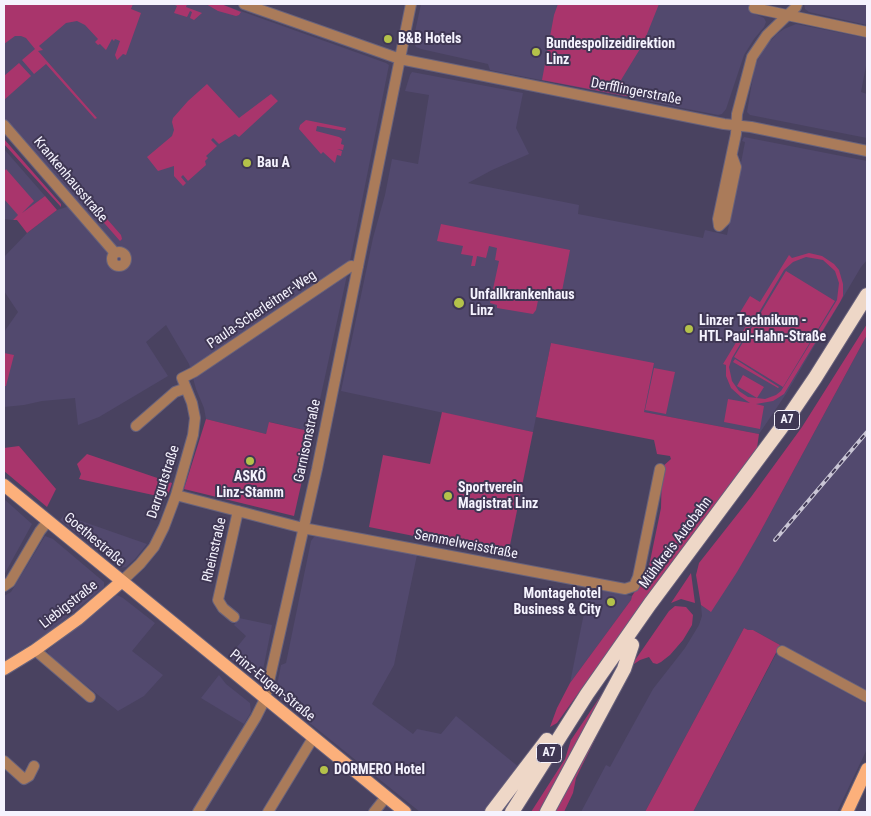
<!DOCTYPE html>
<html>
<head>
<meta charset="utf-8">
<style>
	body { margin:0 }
	#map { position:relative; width:871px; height:816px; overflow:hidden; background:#494260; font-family:"Roboto Condensed",sans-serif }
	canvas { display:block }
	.frame { position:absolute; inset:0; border:5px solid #f5f3fe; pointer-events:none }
</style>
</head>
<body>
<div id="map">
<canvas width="871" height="816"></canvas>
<div class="frame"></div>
</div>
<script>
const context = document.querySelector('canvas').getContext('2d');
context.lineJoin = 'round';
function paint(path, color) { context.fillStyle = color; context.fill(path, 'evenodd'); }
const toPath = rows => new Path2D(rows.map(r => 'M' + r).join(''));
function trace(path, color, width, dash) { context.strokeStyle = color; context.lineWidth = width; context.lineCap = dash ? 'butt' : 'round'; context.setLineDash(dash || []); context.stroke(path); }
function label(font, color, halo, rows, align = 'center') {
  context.font = font + ' "Roboto Condensed",sans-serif'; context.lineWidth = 4; context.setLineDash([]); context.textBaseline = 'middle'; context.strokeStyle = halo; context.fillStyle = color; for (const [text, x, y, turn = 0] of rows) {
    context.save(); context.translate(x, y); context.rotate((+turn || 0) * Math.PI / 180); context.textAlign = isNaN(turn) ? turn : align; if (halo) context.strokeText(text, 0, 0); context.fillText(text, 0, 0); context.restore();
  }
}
paint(toPath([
	[4,4,221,4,386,63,389,65,349,266,313,432,270,422,266,434,206,419,204,408,196,389,189,364,166,325,146,342,168,376,99,417,78,425,75,398,42,401,24,405,4,407,4,332,18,312,4,291,4,257,27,233,57,210,73,205,76,202,4,119],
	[421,4,756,4,753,13,764,18,766,22,764,27,754,39,744,55,726,109,722,114,718,115,490,70,488,64,421,49,416,47,413,41],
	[804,4,867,4,867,25,809,12,805,9],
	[796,24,867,38,867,61,861,92,867,94,867,138,750,115,747,112,755,65,759,58,764,48,777,34,784,29],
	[412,72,523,93,516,128,529,154,492,170,468,183,579,205,578,214,703,238,705,230,727,235,745,142,742,141,744,137,867,161,867,260,861,267,786,394,759,434,644,412,551,343,533,432,341,391,373,238,385,195,392,159,418,164,429,95,405,91,410,75],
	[4,149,45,196,13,220,4,219],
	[867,335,867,693,753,630,748,630,744,628,645,812,581,812,606,765,610,767,653,689,685,648,699,625,702,616,701,605,710,611,758,536],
	[4,499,32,524,4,575],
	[64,515,147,544,135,559,126,567,120,568,60,520],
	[320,535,417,555,394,665,372,704,413,734,417,729,441,734,456,716,520,768,486,812,420,812,275,695,281,665,286,663,311,541,314,537],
	[45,536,53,539,104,582,104,587,49,632,4,661,4,596,11,592],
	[589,588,632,596,631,600,570,683],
	[117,595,123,598,155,623,132,651,163,675,144,696,118,711,52,658,47,651],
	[239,618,272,625,263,670,250,674,229,657,246,636,234,625],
	[776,654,867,704,867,749,837,812,693,812],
	[219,675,226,684,250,703,251,712,244,724,201,698]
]), '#52496e');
paint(toPath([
	[4,4,133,4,131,9,141,13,126,55,123,54,117,60,115,55,120,41,115,39,114,41,112,39,106,50,100,44,98,45,95,42,98,39,85,25,77,21,66,23,39,46,43,50,38,51,97,118,95,119,46,64,34,74,22,60,35,49,26,38,21,36,15,36,4,44],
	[173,4,187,4,186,7,202,13,194,20,190,18,192,12,190,11,187,17,174,13,177,6],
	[206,4,221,4,241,12,239,15,236,16,218,11],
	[558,4,659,4,643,44,621,80,631,97,542,80,554,15],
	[19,63,31,76,4,100,4,76],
	[207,84,239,118,271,94,278,101,239,137,235,134,219,144,213,138,211,140,217,146,206,156,208,158,205,161,206,165,188,181,183,175,181,177,186,183,183,186,174,176,174,166,158,171,147,157,172,136,174,130,172,122,173,118,188,101],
	[306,120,346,128,345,131,317,126,316,131,339,137,342,139,341,144,344,145,343,150,337,149,342,151,341,156,337,155,335,163,323,152,321,154,299,129,300,125],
	[4,139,61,204,61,207,4,144],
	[6,169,34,201,22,213,45,196,57,210,27,233,17,220,13,220,18,215,4,199,4,172],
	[94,204,121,235,122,239,120,241,91,208],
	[441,224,570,250,562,291,546,288,545,292,540,291,536,310,533,314,497,308,497,305,490,303,499,261,495,260,497,248,489,246,486,258,477,256,475,266,471,266,473,256,461,254,463,246,437,241],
	[809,253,822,256,834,264,839,270,843,284,843,296,840,302,784,394,773,401,756,404,764,406,760,429,724,422,728,399,750,403,741,397,731,388,726,376,726,365,723,364,749,321,739,314,750,296,760,302,789,255,792,258],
	[806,257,823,260,835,271,839,283,837,300,781,391,776,395,765,399,748,397,739,391,732,381,729,367,732,358,784,270,793,262],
	[786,271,835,301,783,387,734,357],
	[867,324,867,335,758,536,737,572,711,612,701,605,696,575,699,563,751,497,802,427],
	[551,343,654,363,644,412,759,434,757,448,667,569,557,723,550,727,557,708,570,683,631,600,632,596,648,571,661,508,662,467,671,459,670,456,657,454,654,440,536,417],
	[4,353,14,355,6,386,4,386],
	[735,359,779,387,778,388,733,362],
	[654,368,675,372,666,414,645,410],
	[743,375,764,387,757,398,737,386],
	[442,412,533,432,508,555,369,527,383,455,430,464],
	[206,419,266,434,269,422,313,432,294,516,184,489],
	[19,446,56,489,47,507,4,471,4,448],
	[87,454,172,483,167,498,79,479,81,474,77,464],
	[691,573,695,603,681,599,671,603],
	[675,606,686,607,693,615,692,625,683,640,670,655,661,662,657,664,653,663,649,657,640,660,631,666,669,611],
	[744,628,748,630,753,630,780,645,693,812,645,812],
	[610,682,542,812,531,812,565,759,571,740],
	[602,714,600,729,576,778,573,793,564,812,551,812]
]), '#a9356c');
const minor = toPath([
	[244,4,400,59,724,124,751,127,867,151],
	[754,8,867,32],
	[4,125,115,253],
	[719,226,718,219,736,134,737,114,752,57,767,35,796,7,797,4],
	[719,226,725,220,736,167,732,156],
	'112 259a7 7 0 1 1 14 0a7 7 0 1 1-14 0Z',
	[136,426,175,392,186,388],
	[176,495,303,528,625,589,634,586,638,577,660,469],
	[121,582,140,564,154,547,164,527,176,495,193,435,195,418,192,403,182,378,194,372,351,266,358,267],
	[4,586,10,582,40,531,48,521],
	[234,617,223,608,218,600,238,511],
	[35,650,90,697],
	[782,651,867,697],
	[4,761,24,779,29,776,34,766],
	[198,812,256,717,265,699,317,469,411,4],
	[268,812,313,738],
	[374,812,386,797]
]);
const major = toPath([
	[4,485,405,812],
	[4,669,35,650,78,619,121,582],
	[847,812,867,769]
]);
const highway = toPath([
	[492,812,547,740],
	[512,812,587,694,650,604,781,428,815,378,867,295],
	[547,812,624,669,632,645]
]);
trace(minor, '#68627c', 12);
trace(major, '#68627c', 14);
trace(highway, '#68627c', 16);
trace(minor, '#aa7b5a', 10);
trace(major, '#fcb07b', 12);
trace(highway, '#eed7c7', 14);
const rail = toPath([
	[775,540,867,432]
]);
trace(rail, '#c9c5d5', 4);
trace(rail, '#3f3754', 2, [5.5]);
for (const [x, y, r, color] of [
	[388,39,5,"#b4c24a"],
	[536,52,5,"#b4c24a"],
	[247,163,5,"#b4c24a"],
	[459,303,6,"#b4c24a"],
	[689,329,5,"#b4c24a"],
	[250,461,5,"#b4c24a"],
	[448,496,5,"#b4c24a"],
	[611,602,5,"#b4c24a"],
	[324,770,5,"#b4c24a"]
]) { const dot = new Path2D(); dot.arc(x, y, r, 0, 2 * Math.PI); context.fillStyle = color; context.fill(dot); trace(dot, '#3f3754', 2); }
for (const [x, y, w] of [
	[787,420,25],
	[549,753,25]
]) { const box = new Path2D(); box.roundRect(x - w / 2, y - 9.5, w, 19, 4); context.fillStyle = '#3f3754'; context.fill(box); trace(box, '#f5f3fe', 1); }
label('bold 12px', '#f5f3fe', null, [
	["A7",787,420],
	["A7",549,753]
]);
label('bold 14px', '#f5f3fe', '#3f3754', [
	["B&B Hotels",398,39],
	["Bundespolizeidirektion",546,44],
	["Linz",546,60],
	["Bau A",257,163],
	["Unfallkrankenhaus",470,295],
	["Linz",470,311],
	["Linzer Technikum -",699,321],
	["HTL Paul-Hahn-Straße",699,337],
	["ASKÖ",250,477,"center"],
	["Linz-Stamm",250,493,"center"],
	["Sportverein",458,488],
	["Magistrat Linz",458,504],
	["Montagehotel",601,594,"right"],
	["Business & City",601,610,"right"],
	["DORMERO Hotel",334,770]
], 'left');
label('14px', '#f5f3fe', '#3f3754', [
	["Derfflingerstraße",636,92,11],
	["Krankenhausstraße",70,180,50],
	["Paula-Scherleitner-Weg",262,310,-34],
	["Garnisonstraße",308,441,-78],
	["Darrgutstraße",164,482,-72],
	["Goethestraße",94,540,40],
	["Mühlkreis Autobahn",676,543,-53],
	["Semmelweisstraße",466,545,11],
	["Rheinstraße",215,550,-77],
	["Liebigstraße",69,605,-38],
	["Prinz-Eugen-Straße",272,686,39]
]);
</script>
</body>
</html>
